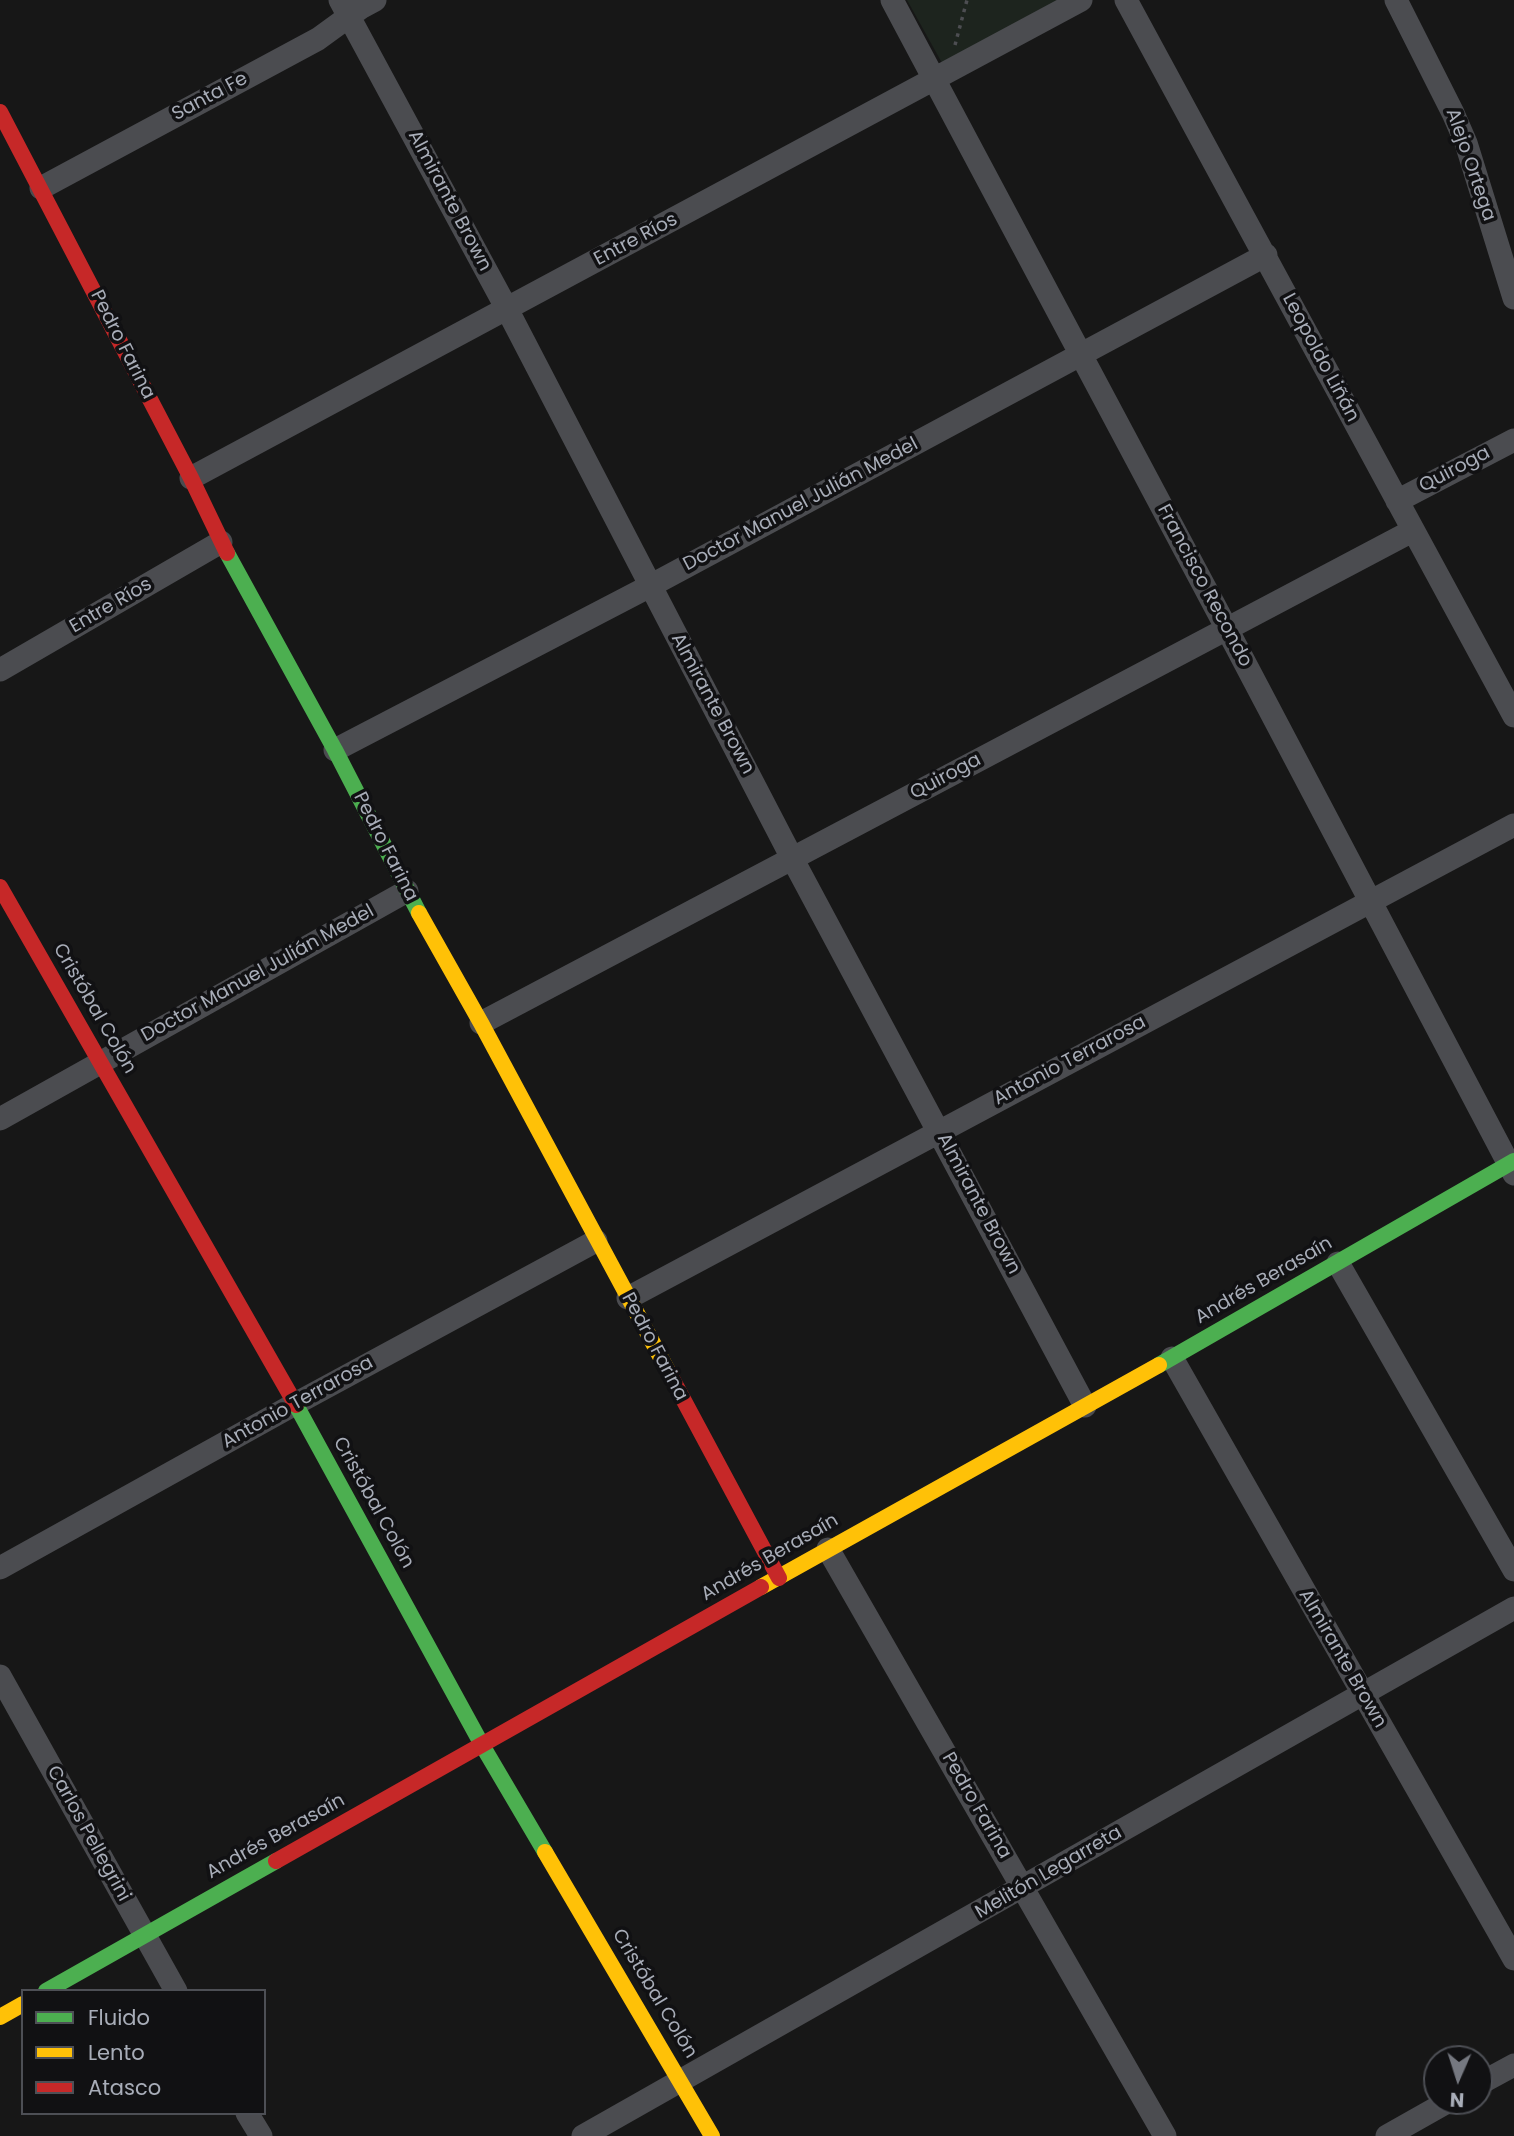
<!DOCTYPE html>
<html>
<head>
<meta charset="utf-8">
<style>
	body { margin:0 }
	#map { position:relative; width:1514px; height:2136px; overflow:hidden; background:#171717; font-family:Poppins,sans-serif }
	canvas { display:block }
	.legend { position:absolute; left:21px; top:1989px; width:245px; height:126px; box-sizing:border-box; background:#111113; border:2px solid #4d4f55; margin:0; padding:9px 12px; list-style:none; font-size:21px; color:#a8adb8 }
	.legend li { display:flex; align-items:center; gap:14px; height:35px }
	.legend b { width:35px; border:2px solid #4d4f55 }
	.north { position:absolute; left:1423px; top:2045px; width:70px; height:70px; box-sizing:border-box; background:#111113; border:2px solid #4d4f55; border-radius:50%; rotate:183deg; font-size:19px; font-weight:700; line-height:28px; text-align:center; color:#a8adb8 }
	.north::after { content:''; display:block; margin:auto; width:24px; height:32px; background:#757880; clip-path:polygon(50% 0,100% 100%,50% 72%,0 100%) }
</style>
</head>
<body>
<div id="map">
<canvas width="1514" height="2136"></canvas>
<ul class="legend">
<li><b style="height:9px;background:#4caf50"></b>Fluido</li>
<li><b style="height:9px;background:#ffc107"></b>Lento</li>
<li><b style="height:9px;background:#c62828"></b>Atasco</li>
</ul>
<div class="north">N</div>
</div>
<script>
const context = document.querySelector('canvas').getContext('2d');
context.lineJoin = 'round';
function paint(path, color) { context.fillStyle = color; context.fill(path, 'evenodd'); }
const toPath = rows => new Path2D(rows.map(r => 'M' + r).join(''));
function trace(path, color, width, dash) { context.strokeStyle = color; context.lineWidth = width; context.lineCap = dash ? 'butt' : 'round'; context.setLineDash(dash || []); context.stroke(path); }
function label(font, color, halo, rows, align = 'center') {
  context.font = font + ' Poppins,sans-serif'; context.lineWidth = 7; context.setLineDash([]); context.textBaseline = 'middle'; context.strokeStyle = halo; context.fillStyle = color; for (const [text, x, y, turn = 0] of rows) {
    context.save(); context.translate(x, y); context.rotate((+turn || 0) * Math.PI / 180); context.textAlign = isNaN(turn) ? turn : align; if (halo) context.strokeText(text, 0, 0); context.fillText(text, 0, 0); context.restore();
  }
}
paint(toPath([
	[907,0,1059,0,942,63]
]), '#1d241e');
trace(toPath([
	[955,45,967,0]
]), '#4d4e52', 3.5, [3.5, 5]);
trace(toPath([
	[340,0,507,309,792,858,1085,1406],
	[892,0,1227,629,1514,1174],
	[1126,0,1514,716],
	[1396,0,1453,113,1466,143,1514,298],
	[41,188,318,39,362,7,375,0],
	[191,478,1081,0],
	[1397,501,1514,440],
	[0,670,221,542],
	[335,750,650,586,1266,255],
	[481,1023,1412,531],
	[0,1119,407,891],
	[1338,1263,1514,1570],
	[628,1298,1514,825],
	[1172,1358,1514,1959],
	[828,1549,1165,2136],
	[0,1568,295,1404,596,1241],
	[0,1676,176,1991],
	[1479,2084,1514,2065],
	[247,2113,261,2136],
	[583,2136,1514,1608],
	[1387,2136,1449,2101]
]), '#4b4c50', 23);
trace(toPath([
	[227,553,335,750,419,913],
	[1159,1365,1514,1161],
	[296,1405,482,1745,545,1852],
	[46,1991,276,1861]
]), '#4caf50', 16);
trace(toPath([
	[419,913,481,1023,668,1371],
	[761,1587,1159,1365],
	[545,1852,712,2136],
	[0,2017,23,2004]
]), '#ffc107', 16);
trace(toPath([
	[0,112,191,478,227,553],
	[0,887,296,1405],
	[668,1371,779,1578],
	[276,1861,761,1587]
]), '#c62828', 16);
label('19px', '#a8adb8', '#111113', [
	["Santa Fe",210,97,-28],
	["Alejo Ortega",1470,165,71],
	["Almirante Brown",449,201,62],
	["Entre Ríos",636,240,-28],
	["Pedro Farina",122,345,63],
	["Leopoldo Liñán",1320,358,62],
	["Quiroga",1455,470,-28],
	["Doctor Manuel Julián Medel",801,505,-28],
	["Francisco Recondo",1204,586,62],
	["Entre Ríos",111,606,-30],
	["Almirante Brown",712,704,62],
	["Quiroga",946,777,-28],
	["Pedro Farina",385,847,63],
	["Doctor Manuel Julián Medel",258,974,-29],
	["Cristóbal Colón",94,1009,60],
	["Antonio Terrarosa",1070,1061,-28],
	["Almirante Brown",978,1204,62],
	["Andrés Berasaín",1264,1281,-30],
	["Pedro Farina",654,1347,62],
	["Antonio Terrarosa",298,1403,-29],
	["Cristóbal Colón",373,1503,61],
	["Andrés Berasaín",770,1558,-30],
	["Almirante Brown",1342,1659,60],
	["Pedro Farina",976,1806,60],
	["Carlos Pellegrini",88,1834,61],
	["Andrés Berasaín",276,1837,-29],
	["Melitón Legarreta",1049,1873,-30],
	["Cristóbal Colón",654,1994,59]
]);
</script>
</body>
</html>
